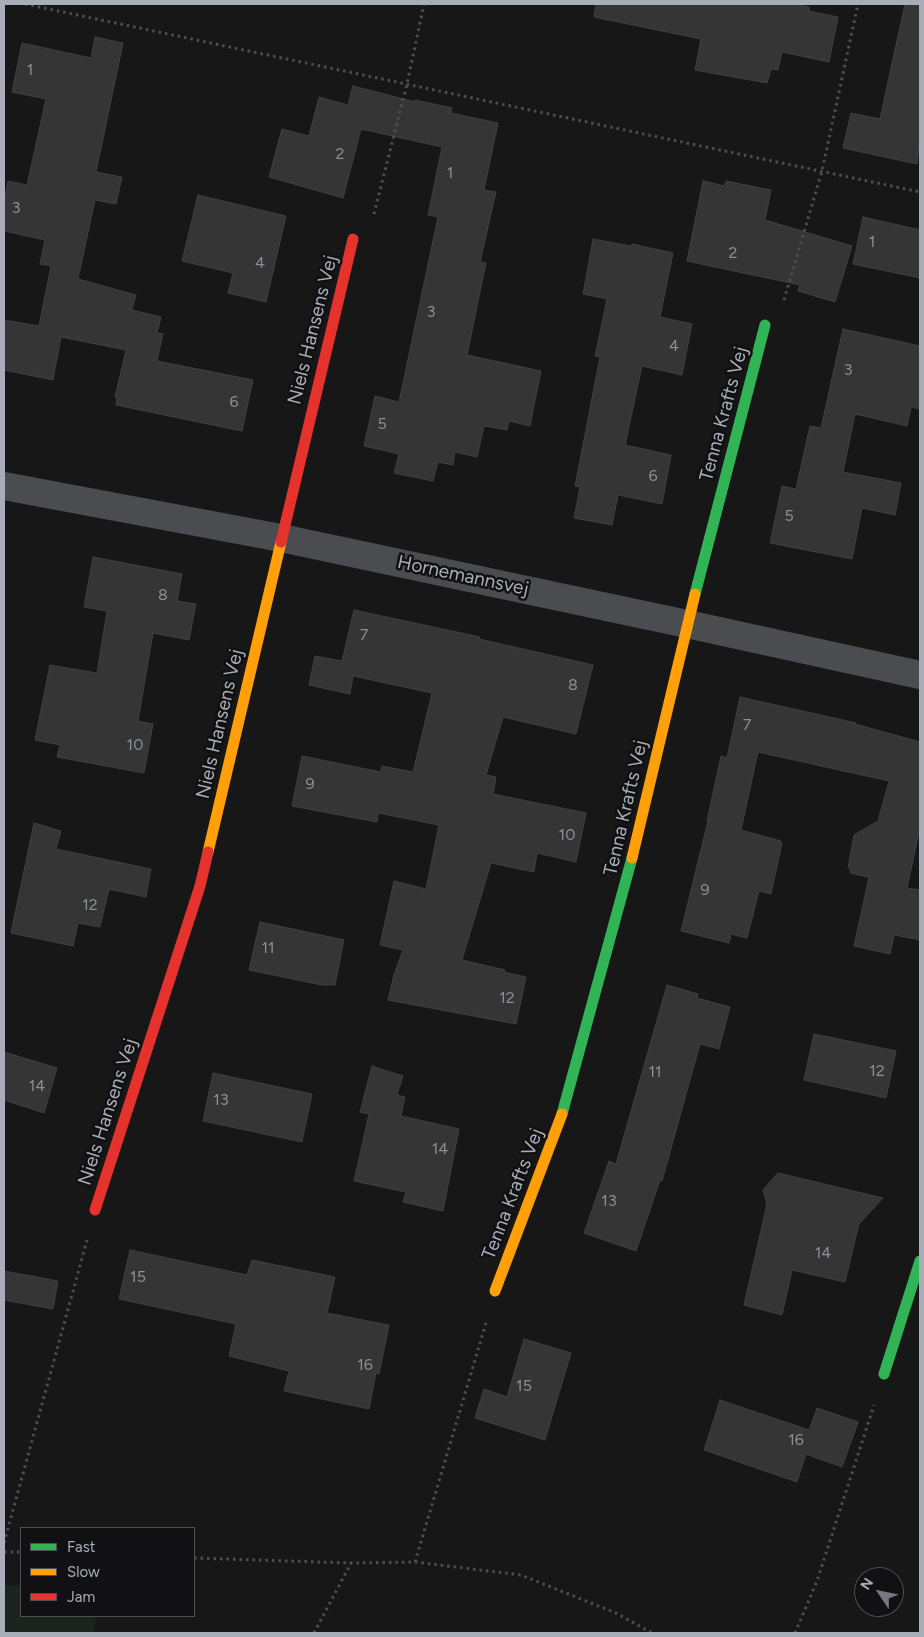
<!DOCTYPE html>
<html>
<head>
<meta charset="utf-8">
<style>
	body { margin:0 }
	#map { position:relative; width:924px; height:1637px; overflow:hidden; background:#171717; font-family:Figtree,sans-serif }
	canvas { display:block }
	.frame { position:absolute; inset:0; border:5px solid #a8adb8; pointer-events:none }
	.legend { position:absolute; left:20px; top:1527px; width:175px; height:90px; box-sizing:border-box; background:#111113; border:1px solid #4d4f55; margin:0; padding:6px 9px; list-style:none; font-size:15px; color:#a8adb8 }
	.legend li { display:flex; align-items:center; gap:10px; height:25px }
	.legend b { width:25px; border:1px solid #4d4f55 }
	.north { position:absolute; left:854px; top:1567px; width:50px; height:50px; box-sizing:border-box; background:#111113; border:1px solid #4d4f55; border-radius:50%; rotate:304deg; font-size:14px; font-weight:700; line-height:20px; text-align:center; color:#a8adb8 }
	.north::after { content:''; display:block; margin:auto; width:18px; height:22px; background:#757880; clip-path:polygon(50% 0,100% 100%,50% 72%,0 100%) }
</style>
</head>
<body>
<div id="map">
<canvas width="924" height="1637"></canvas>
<div class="frame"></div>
<ul class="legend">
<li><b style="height:6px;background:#30b455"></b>Fast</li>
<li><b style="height:6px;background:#ff9f0a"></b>Slow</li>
<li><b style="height:6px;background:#e5322d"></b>Jam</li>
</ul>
<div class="north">N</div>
</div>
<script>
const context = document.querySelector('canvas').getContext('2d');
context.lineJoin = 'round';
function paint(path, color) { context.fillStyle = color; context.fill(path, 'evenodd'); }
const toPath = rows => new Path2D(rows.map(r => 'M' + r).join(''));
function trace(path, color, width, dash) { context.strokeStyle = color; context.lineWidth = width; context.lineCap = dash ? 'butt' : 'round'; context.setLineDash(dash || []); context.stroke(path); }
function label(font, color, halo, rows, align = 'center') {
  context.font = font + ' Figtree,sans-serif'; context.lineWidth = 5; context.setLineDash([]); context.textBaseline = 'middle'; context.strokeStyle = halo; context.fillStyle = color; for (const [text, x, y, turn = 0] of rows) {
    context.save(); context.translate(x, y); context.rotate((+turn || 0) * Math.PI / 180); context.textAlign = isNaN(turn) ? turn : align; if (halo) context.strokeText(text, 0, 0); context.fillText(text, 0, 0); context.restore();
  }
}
paint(toPath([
	[4,1585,21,1586,21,1616,97,1616,93,1633,4,1633]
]), '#1d241e');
const building = toPath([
	[596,4,795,4,809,7,809,11,838,17,829,62,782,52,778,70,771,69,767,83,695,70,701,39,594,17,596,4],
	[905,4,920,4,920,139,917,164,843,148,851,113,880,119,905,4],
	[95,37,123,43,96,172,122,177,116,204,95,200,78,279,136,295,132,310,161,317,157,333,163,334,157,361,253,380,242,431,116,405,117,398,115,397,126,350,61,337,53,380,4,370,4,320,39,326,51,266,40,264,45,240,4,231,4,202,8,181,27,185,46,99,12,92,22,43,91,58,95,37],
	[353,86,415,102,415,100,452,108,451,113,498,123,484,190,496,192,480,262,486,263,467,355,541,371,530,426,509,421,507,430,484,426,477,457,455,452,453,465,438,462,433,481,394,473,399,454,364,446,375,396,399,402,438,217,428,215,442,147,361,129,343,198,269,177,282,129,309,136,319,97,348,105,353,86],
	[703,181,725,186,726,181,771,190,765,220,852,246,835,302,798,291,800,285,687,261,703,181],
	[198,195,286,216,266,302,228,293,233,273,182,261,198,195],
	[863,217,920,230,920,278,853,264,863,217],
	[593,239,631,246,632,244,673,253,660,317,692,324,682,375,642,366,625,445,671,455,662,504,618,495,612,525,574,518,580,487,575,486,600,357,595,356,607,299,583,294,593,239],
	[843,329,920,346,920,409,911,407,907,426,855,414,843,472,901,483,895,515,862,508,852,559,770,543,782,486,796,489,810,426,821,428,843,329],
	[93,557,182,574,177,601,196,604,189,640,153,633,138,721,153,724,144,773,57,757,60,745,35,740,50,665,97,673,107,611,84,607,93,557],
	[354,610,480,637,479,639,593,665,576,734,503,717,486,775,496,777,493,794,586,813,576,862,537,853,534,872,491,863,462,960,505,970,504,972,526,977,516,1024,388,1000,394,975,403,950,380,945,394,881,426,889,439,825,378,813,377,822,292,806,302,756,381,772,382,766,413,772,432,693,353,676,350,694,309,685,315,656,342,661,354,610],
	[740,697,856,723,855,724,920,742,920,827,907,888,920,890,920,940,894,935,890,954,854,946,869,877,850,873,851,868,848,868,854,835,878,821,889,781,758,752,741,830,781,841,780,842,782,843,771,894,759,891,747,938,731,934,729,943,681,931,708,821,707,821,721,756,727,758,740,697],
	[34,823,61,831,56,849,151,869,146,897,109,889,100,927,78,923,73,946,11,933,34,823],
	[260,922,344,940,335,985,322,985,249,970,260,922],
	[667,985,698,994,697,998,730,1007,719,1049,700,1044,662,1181,660,1180,636,1251,584,1233,609,1161,616,1164,667,985],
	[814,1034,896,1051,886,1098,804,1080,814,1034],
	[4,1052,57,1068,44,1113,4,1100,4,1052],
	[372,1066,403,1076,397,1095,405,1097,401,1116,459,1129,443,1211,403,1202,406,1192,354,1181,369,1114,360,1112,372,1066],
	[213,1073,312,1094,302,1142,203,1121,213,1073],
	[778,1173,883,1198,859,1224,845,1282,792,1270,782,1315,744,1305,767,1204,763,1190,778,1173],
	[130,1250,247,1275,252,1260,335,1277,327,1313,389,1325,379,1374,376,1373,369,1409,284,1391,289,1371,229,1356,236,1324,119,1299,130,1250],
	[4,1271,58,1281,53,1309,4,1300,4,1271],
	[524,1339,571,1353,545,1440,475,1418,484,1389,507,1397,524,1339],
	[720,1400,809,1430,817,1408,858,1422,842,1467,806,1454,797,1482,704,1450,720,1400]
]);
paint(building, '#353536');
trace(building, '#3f4043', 1);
trace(toPath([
	[25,4,920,192],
	[374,214,407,84,424,4],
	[784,300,822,171,858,4],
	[4,1543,87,1240],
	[4,1552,21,1552],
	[194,1558,351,1563,415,1562,521,1575,616,1613,652,1633],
	[415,1562,486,1323],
	[314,1633,351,1563],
	[795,1633,817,1581,874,1405]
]), '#4d4e52', 3, [2.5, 4]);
trace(toPath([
	[4,486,281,538,687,624,920,675]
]), '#4b4c50', 28);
trace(toPath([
	[695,594,765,325],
	[562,1114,632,858],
	[884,1374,920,1261]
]), '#30b455', 11);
trace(toPath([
	[208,852,281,542],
	[632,858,695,594],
	[495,1291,562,1114]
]), '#ff9f0a', 11);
trace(toPath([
	[281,542,353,239],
	[95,1210,200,886,208,852]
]), '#e5322d', 11);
label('16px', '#8b8f98', null, [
	["1",30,70],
	["2",340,154],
	["1",450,173],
	["3",16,208],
	["1",872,242],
	["2",733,253],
	["4",260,263],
	["3",431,312],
	["4",674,346],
	["3",848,370],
	["6",234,402],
	["5",382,424],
	["6",653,476],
	["5",789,516],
	["8",163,595],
	["7",364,635],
	["8",573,685],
	["7",747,725],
	["10",135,745],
	["9",310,784],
	["10",567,835],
	["9",705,890],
	["12",90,905],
	["11",268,948],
	["12",507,998],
	["12",877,1071],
	["11",655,1072],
	["14",37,1086],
	["13",221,1100],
	["14",440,1149],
	["13",609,1201],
	["14",823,1253],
	["15",138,1277],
	["16",365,1365],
	["15",524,1386],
	["16",796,1440]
]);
label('19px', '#a8adb8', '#111113', [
	["Niels Hansens Vej",313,330,-76],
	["Tenna Krafts Vej",724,414,-75],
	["Hornemannsvej",463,576,12],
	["Niels Hansens Vej",220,724,-77],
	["Tenna Krafts Vej",626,808,-77],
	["Niels Hansens Vej",108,1112,-72],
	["Tenna Krafts Vej",513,1194,-69]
]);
</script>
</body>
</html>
